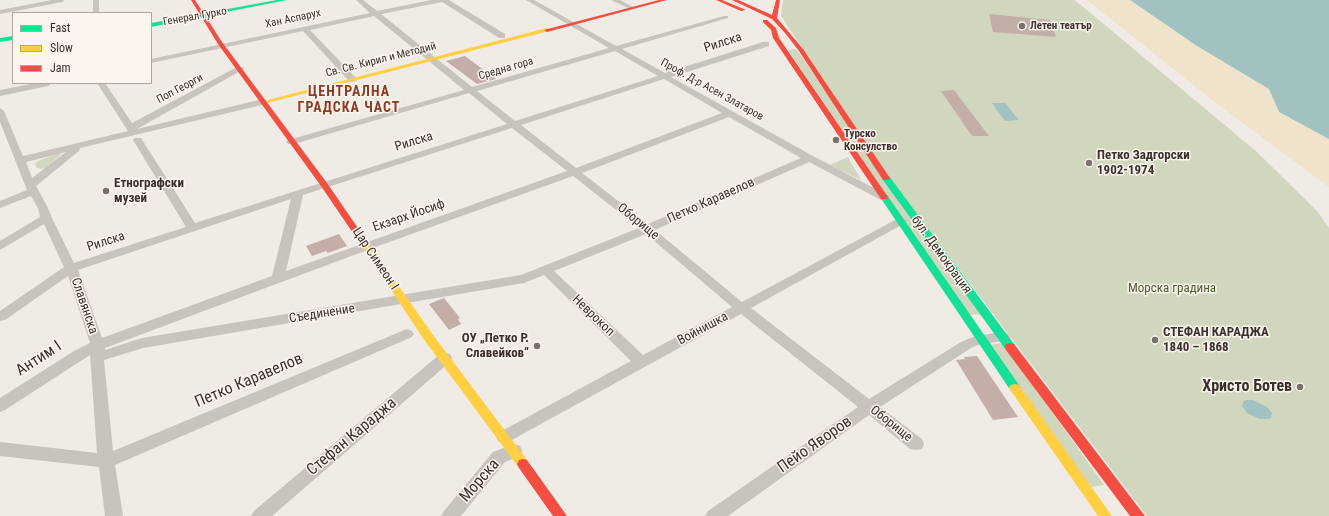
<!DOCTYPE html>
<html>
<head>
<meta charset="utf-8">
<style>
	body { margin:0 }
	#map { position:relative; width:1329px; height:516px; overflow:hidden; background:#f0ebe5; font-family:"Roboto Condensed",sans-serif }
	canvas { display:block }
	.legend { position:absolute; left:12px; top:12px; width:140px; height:72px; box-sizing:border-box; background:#fbf5ee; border:1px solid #aea6a0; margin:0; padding:5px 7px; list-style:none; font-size:12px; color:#3b302b }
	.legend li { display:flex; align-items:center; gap:8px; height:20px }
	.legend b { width:20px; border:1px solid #aea6a0 }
</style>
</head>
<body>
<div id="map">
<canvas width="1329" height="516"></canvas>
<ul class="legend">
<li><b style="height:5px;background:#16e098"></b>Fast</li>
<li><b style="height:5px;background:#ffcf43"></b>Slow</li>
<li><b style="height:5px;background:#f24e42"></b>Jam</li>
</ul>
</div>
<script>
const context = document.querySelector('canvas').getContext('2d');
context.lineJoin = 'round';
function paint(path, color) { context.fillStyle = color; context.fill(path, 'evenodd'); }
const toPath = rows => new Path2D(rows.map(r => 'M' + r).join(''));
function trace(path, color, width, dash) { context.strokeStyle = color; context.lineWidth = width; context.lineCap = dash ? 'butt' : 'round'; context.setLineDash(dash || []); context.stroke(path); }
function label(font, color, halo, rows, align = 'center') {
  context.font = font + ' "Roboto Condensed",sans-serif'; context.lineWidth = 3; context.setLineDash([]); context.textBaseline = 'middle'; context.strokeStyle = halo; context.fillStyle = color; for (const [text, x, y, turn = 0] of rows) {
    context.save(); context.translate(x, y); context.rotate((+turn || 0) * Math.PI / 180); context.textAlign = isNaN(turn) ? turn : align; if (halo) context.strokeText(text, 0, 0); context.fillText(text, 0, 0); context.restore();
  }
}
paint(toPath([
	[783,0,1074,0,1087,10,1257,152,1317,211,1329,228,1329,516,1147,516,892,181,781,16],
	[796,49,982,314,968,315,788,50],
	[57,154,61,154,47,167,42,169,37,168,35,164,38,161],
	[848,157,861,180,830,165],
	[1003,343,1104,485,1091,487,989,345]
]), '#d1d6bf');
paint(toPath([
	[1087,0,1130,0,1197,46,1269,89,1279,112,1329,139,1329,187,1216,103]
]), '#efe3cc');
paint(toPath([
	[1130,0,1329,0,1329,139,1279,112,1269,89,1197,46],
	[992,103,1005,103,1019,120,1005,121],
	[1246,400,1253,400,1267,407,1272,413,1271,418,1269,419,1260,419,1247,413,1242,406,1243,402]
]), '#a1c2c1');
paint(toPath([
	[989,14,1050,20,1056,37,993,32],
	[465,56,496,79,477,84,446,61],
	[954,90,989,136,972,136,941,91],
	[339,234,347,246,328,253,326,251,312,256,306,246],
	[444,298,460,318,458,319,461,324,449,330,429,304],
	[977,356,1018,417,993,420,956,360,965,359,964,357]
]), '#c3afa7');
paint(toPath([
	[52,0,65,0,62,2,0,14,0,10,52,0],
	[93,0,99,0,99,13,93,13,93,0],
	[356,0,363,0,377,11,431,0,449,0,505,34,505,38,499,38,442,2,381,14,472,87,609,48,526,0,534,0,616,46,724,16,728,16,728,18,622,49,665,73,763,42,769,42,769,46,671,77,813,156,889,196,890,198,889,200,881,200,809,162,655,230,742,302,897,219,905,219,907,221,905,223,751,308,869,399,961,342,975,336,1003,332,1008,334,1010,337,1008,340,978,345,971,348,880,407,922,439,924,444,922,449,916,450,910,449,869,415,728,516,705,516,708,511,858,407,741,314,510,441,504,443,498,441,496,437,498,433,631,361,544,275,524,283,143,348,104,360,113,451,402,331,407,329,412,331,414,334,412,337,115,465,123,516,105,516,99,467,0,456,0,442,97,453,90,355,5,410,0,412,0,398,74,351,90,343,68,276,5,320,0,321,0,311,64,267,44,224,0,250,0,241,40,217,38,208,31,196,0,208,0,201,27,190,0,122,0,108,4,111,23,156,128,131,97,83,105,83,132,123,237,67,243,67,244,69,137,129,263,99,267,102,266,104,80,148,79,151,36,186,48,208,52,218,74,263,186,227,133,140,135,138,141,138,195,223,507,124,469,93,294,144,288,144,286,142,288,140,464,90,374,16,310,30,356,78,357,80,353,82,350,82,303,31,151,63,151,59,370,13,356,0],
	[615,51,658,76,515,121,477,91,615,51],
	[664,79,722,113,576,168,521,125,664,79],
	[729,117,801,158,648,224,582,173,729,117],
	[512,128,567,171,286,271,303,195,512,128],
	[66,152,32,178,26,162,66,152],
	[573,176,639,228,521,275,142,338,105,350,105,348,370,249,573,176],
	[291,199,272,276,102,338,78,270,291,199],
	[646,234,732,307,643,355,554,271,646,234],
	[611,0,620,0,635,8,630,9,611,0],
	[36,83,52,83,48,86,0,96,0,90,36,83],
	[445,353,450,354,452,358,450,362,272,516,251,516,254,511,440,354,445,353],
	[514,444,520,446,522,451,520,456,505,462,461,516,441,516,444,511,493,452,514,444]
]), '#c9c3be');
paint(toPath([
	[277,0,287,0,151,27,151,23,277,0],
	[13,36,13,40,0,42,0,38,13,36],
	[883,176,889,176,1014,344,1015,347,1014,350,1006,350,883,180,882,178,883,176],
	[881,195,887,195,1019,385,1021,388,1019,391,1015,392,1011,391,880,197,881,195]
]), '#16e098');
paint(toPath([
	[547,28,550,30,549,31,263,104,260,102,547,28],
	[358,231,361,232,433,335,527,460,529,464,527,468,523,469,519,468,425,341,354,234,358,231],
	[1015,384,1019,385,1112,516,1098,516,1011,391,1009,388,1011,385,1015,384]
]), '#ffcf43');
paint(toPath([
	[191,0,195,0,222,42,327,183,362,234,361,236,355,236,321,186,218,44,191,0],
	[659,0,667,0,547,32,544,30,659,0],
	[716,0,722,0,746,10,741,11,716,0],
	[732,0,738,0,772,15,776,0,780,0,777,18,803,49,890,178,889,180,883,180,799,51,785,33,772,19,732,0],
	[763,20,767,20,776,28,779,38,888,197,887,199,881,199,773,38,771,30,763,22,763,20],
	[1010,343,1014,344,1145,516,1130,516,1006,350,1005,347,1006,344,1010,343],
	[523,459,527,460,567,516,553,516,519,468,517,464,519,460,523,459]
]), '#f24e42');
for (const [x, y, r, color] of [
	[1022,26,4,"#7a716c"],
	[836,140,4,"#7a716c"],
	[1089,163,4,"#7a716c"],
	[106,191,4,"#7a716c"],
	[1155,340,4,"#7a716c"],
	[537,346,4,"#7a716c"],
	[1300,387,4,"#7a716c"]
]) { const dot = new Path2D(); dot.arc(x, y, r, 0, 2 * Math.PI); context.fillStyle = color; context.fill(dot); trace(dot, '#fbf5ee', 1.5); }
label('11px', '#3b302b', '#fbf5ee', [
	["Генерал Гурко",195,17,-10],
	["Хан Аспарух",293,19,-12],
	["Св. Св. Кирил и Методий",381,60,-14],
	["Средна гора",506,69,-16],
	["Поп Георги",180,89,-28],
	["Проф. Д-р Асен Златаров",712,90,29]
]);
label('bold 11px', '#3b302b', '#fbf5ee', [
	["Летен театър",1030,26],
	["Турско",844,134],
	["Консулство",844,147]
], 'left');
label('13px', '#3b302b', '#fbf5ee', [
	["Рилска",723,43,-18],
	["Рилска",414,142,-17],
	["Петко Каравелов",711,201,-24],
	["Екзарх Йосиф",409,216,-19],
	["Оборище",638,222,39],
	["Рилска",106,242,-18],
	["бул. Демокрация",941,255,54],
	["Цар Симеон I",375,259,56],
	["Славянска",84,306,71],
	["Съединение",322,314,-9],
	["Неврокоп",593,316,44],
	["Войнишка",703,329,-28],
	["Оборище",891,424,38]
]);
label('bold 13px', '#3b302b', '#fbf5ee', [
	["Петко Задгорски",1097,156],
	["1902-1974",1097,171],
	["Етнографски",114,184],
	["музей",114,199],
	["СТЕФАН КАРАДЖА",1163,333],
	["1840 – 1868",1163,348],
	["ОУ „Петко Р.",529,339,"right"],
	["Славейков“",529,354,"right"]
], 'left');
label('13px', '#4a5a2e', '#fbf5ee', [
	["Морска градина",1172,289]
]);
context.letterSpacing = '1px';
label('bold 14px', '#8c3b22', '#fbf5ee', [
	["ЦЕНТРАЛНА",349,92],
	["ГРАДСКА ЧАСТ",349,108]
]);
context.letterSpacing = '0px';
label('16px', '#3b302b', '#fbf5ee', [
	["Антим I",39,359,-33],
	["Петко Каравелов",249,381,-23],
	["Стефан Караджа",352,437,-40],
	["Пейо Яворов",815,445,-35],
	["Морска",480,481,-49]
]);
label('bold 16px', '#3b302b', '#fbf5ee', [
	["Христо Ботев",1292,387]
], 'right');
</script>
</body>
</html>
